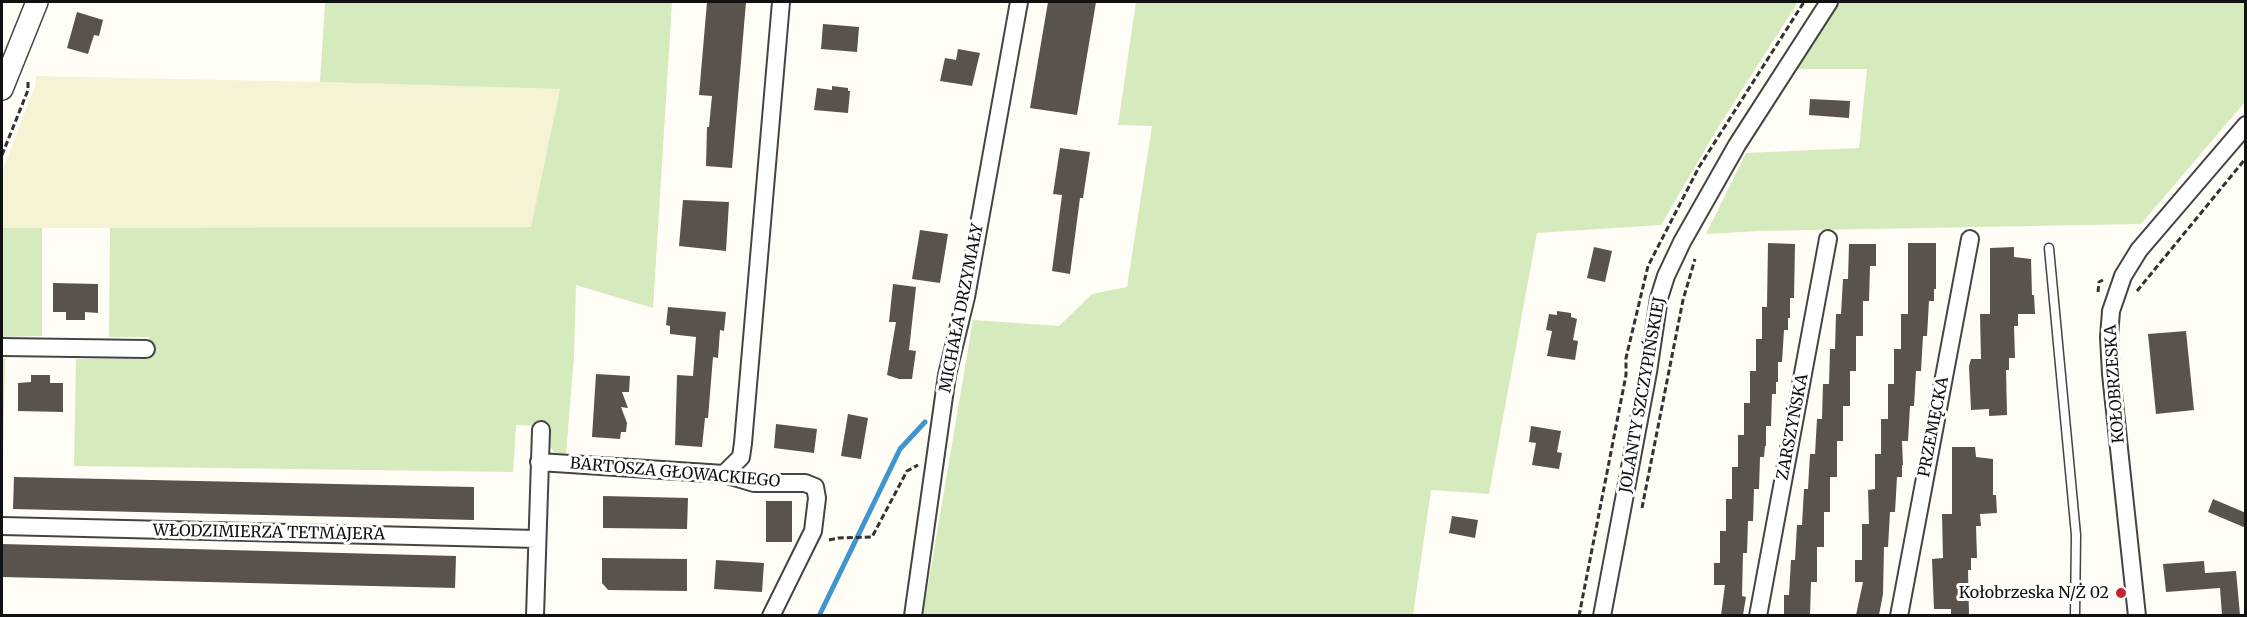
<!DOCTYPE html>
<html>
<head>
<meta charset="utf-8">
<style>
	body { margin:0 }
	#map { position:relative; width:2247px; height:617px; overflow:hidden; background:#fffdf5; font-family:Merriweather,serif }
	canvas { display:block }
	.frame { position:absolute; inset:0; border:3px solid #111; pointer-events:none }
</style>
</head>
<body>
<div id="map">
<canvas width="2247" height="617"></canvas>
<div class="frame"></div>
</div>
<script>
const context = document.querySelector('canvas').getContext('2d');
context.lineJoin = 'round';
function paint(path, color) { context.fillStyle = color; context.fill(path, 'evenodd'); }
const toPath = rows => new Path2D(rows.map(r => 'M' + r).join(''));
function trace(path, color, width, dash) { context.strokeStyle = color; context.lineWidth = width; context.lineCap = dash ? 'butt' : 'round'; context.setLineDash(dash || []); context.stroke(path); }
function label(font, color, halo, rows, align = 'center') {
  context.font = font + ' Merriweather,serif'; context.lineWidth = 6; context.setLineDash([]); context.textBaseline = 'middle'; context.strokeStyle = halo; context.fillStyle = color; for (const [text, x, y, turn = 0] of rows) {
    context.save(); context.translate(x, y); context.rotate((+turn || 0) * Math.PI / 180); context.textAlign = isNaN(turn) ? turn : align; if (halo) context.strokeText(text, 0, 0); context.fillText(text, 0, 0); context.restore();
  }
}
paint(toPath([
	[36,76,320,82,560,89,531,228,2,228,2,172,35,86]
]), '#f6f3d4');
paint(toPath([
	[287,2,672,2,653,308,576,285,574,356,566,454,558,455,553,451,549,444,548,427,516,425,513,472,74,466,76,359,149,358,149,337,109,337,110,228,531,227,560,89,320,82,325,2],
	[1136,2,1798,2,1717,129,1661,225,1537,233,1489,494,1431,490,1413,615,923,615,973,320,1059,326,1092,294,1127,287,1152,126,1118,125],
	[1840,2,2245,2,2245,102,2141,224,1759,231,1706,234,1746,153,1859,148,1867,69,1797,69],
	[2,228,42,228,42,336,2,337],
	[2,358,5,358,3,465,2,465]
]), '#d5ebbd');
trace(toPath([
	[819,616,900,449,925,422]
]), '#3f96cf', 5);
paint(toPath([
	[707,2,746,2,732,168,706,166,707,127,709,127,712,96,699,95],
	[1048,2,1096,2,1077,115,1030,108],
	[77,12,103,20,99,36,94,35,88,54,67,48],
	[823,24,859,27,857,52,821,49],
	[958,49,980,53,972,86,940,81,945,58,956,60],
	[832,86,848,88,848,91,850,91,848,113,814,110,817,88,832,90],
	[1810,99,1850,101,1849,118,1809,115],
	[1060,148,1090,152,1083,198,1080,198,1070,274,1052,271,1062,195,1053,194],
	[683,200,729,202,726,251,679,246],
	[920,230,948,234,940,283,912,279],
	[1768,243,1795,244,1794,298,1790,298,1790,318,1788,318,1788,330,1784,330,1782,362,1778,362,1778,382,1776,382,1776,394,1772,394,1771,426,1766,426,1766,446,1765,446,1764,457,1760,457,1759,489,1754,489,1753,521,1748,521,1747,553,1743,553,1742,596,1746,597,1743,615,1721,615,1725,585,1714,585,1714,563,1720,563,1720,531,1726,531,1726,499,1732,499,1732,467,1738,467,1738,435,1744,435,1744,403,1750,403,1750,371,1756,371,1756,339,1762,339,1762,307,1767,307],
	[1908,243,1936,243,1936,289,1934,289,1934,301,1929,301,1927,336,1923,336,1921,371,1916,371,1914,406,1910,406,1908,441,1902,441,1903,465,1902,465,1902,477,1897,477,1895,512,1890,512,1888,547,1884,547,1883,594,1879,615,1856,615,1863,582,1855,582,1855,560,1862,560,1862,524,1869,524,1868,490,1875,489,1875,454,1881,454,1881,419,1888,419,1888,384,1894,384,1894,349,1901,349,1901,314,1908,314],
	[1849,244,1876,244,1876,266,1870,266,1869,301,1863,301,1863,336,1856,336,1856,371,1850,371,1850,406,1843,406,1843,441,1837,441,1837,477,1830,477,1830,512,1824,512,1824,547,1817,547,1817,582,1811,582,1810,615,1784,615,1784,595,1789,595,1791,560,1795,560,1797,525,1802,525,1804,489,1808,489,1810,454,1815,454,1817,419,1822,419,1823,384,1829,384,1830,349,1835,349,1836,314,1841,314,1843,279,1848,279],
	[1594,247,1612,251,1605,282,1587,278],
	[2014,247,2014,257,2031,259,2032,295,2034,295,2035,314,2018,314,2018,326,2014,326,2015,358,2009,358,2009,370,2006,370,2007,415,1989,416,1989,409,1971,410,1969,366,1971,359,1981,359,1980,314,1990,314,1990,248],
	[53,283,98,284,98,313,85,312,85,320,66,320,66,312,53,312],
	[893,284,916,287,909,350,916,351,912,379,899,379,887,375,896,322,889,322],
	[668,307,726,312,724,331,720,330,718,358,713,357,708,418,705,418,702,447,675,445,677,375,693,376,696,337,670,334,670,326,666,325],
	[1557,311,1571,313,1571,317,1577,319,1573,340,1578,341,1575,360,1547,356,1552,331,1546,330,1549,314,1557,315],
	[2186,331,2194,410,2156,414,2148,334],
	[596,374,630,376,629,392,622,392,628,408,621,407,627,423,626,432,621,432,620,439,592,437],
	[31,375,50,375,50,383,63,383,63,412,18,411,18,383,31,382],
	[848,414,868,418,861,459,841,456],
	[776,424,817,429,814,453,774,448],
	[1531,426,1561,431,1557,452,1562,453,1559,469,1532,465,1536,443,1529,442],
	[1952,447,1975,447,1976,457,1993,459,1993,495,1996,495,1997,513,1980,514,1981,526,1976,526,1977,558,1971,558,1971,570,1968,570,1969,615,1951,615,1951,609,1934,609,1932,559,1943,558,1942,514,1952,514],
	[14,477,474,487,474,520,13,509],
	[603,496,688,498,687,529,603,528],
	[2213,499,2246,513,2246,528,2208,512],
	[766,501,792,501,792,542,766,542],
	[1452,516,1478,520,1475,538,1449,533],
	[2,544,456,556,455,588,2,577],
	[602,558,687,559,687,591,608,590,602,583],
	[716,560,764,563,762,592,714,589],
	[2204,561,2205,573,2236,571,2240,615,2222,615,2220,588,2166,592,2163,564]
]), '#5a524d');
const service = toPath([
	[2049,248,2076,535,2075,616]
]);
const minor = toPath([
	[2,347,146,349],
	[539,462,724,474,754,483,805,483,815,487,817,498,813,531,771,616],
	[724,474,741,457,743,443,781,2],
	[2,526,537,539],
	[535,616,541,430],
	[913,616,947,375,966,297,1019,2],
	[1602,616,1648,372,1659,298,1666,276,1682,242,1737,145,1829,2],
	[1758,616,1828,239],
	[1899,616,1970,239],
	[2137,616,2111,374,2109,337,2111,311,2123,276,2139,250,2246,125]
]);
const tertiary = toPath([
	[2,89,37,2]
]);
trace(service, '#444', 11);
trace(minor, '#444', 20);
trace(tertiary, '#444', 24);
trace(toPath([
	[2,155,28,90,28,79],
	[2137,291,2246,158],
	[2098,292,2099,282,2103,280],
	[1642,508,1683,300,1695,259],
	[829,540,838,538,872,537,907,471,918,465],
	[1579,616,1626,375,1626,358,1648,266,1699,167,1804,2]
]), '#333', 3, [6, 3]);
trace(service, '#fff', 8);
trace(minor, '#fff', 16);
trace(tertiary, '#fff', 21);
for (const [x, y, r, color] of [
	[2121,593,6,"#c4262e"]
]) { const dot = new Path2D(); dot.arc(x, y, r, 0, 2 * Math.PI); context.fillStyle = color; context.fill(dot); trace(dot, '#fff', 2); }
label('16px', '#111', '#fff', [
	["MICHAŁA DRZYMAŁY",962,308,-79],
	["KOŁOBRZESKA",2115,384,-94],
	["JOLANTY SZCZYPIŃSKIEJ",1643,395,-80],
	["ZARSZYŃSKA",1793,427,-79],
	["PRZEMĘCKA",1934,427,-79],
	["BARTOSZA GŁOWACKIEGO",675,473,5],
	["WŁODZIMIERZA TETMAJERA",269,533,1]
]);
label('16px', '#111', '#fff', [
	["Kołobrzeska N/Ż 02",2109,593]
], 'right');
</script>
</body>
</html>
